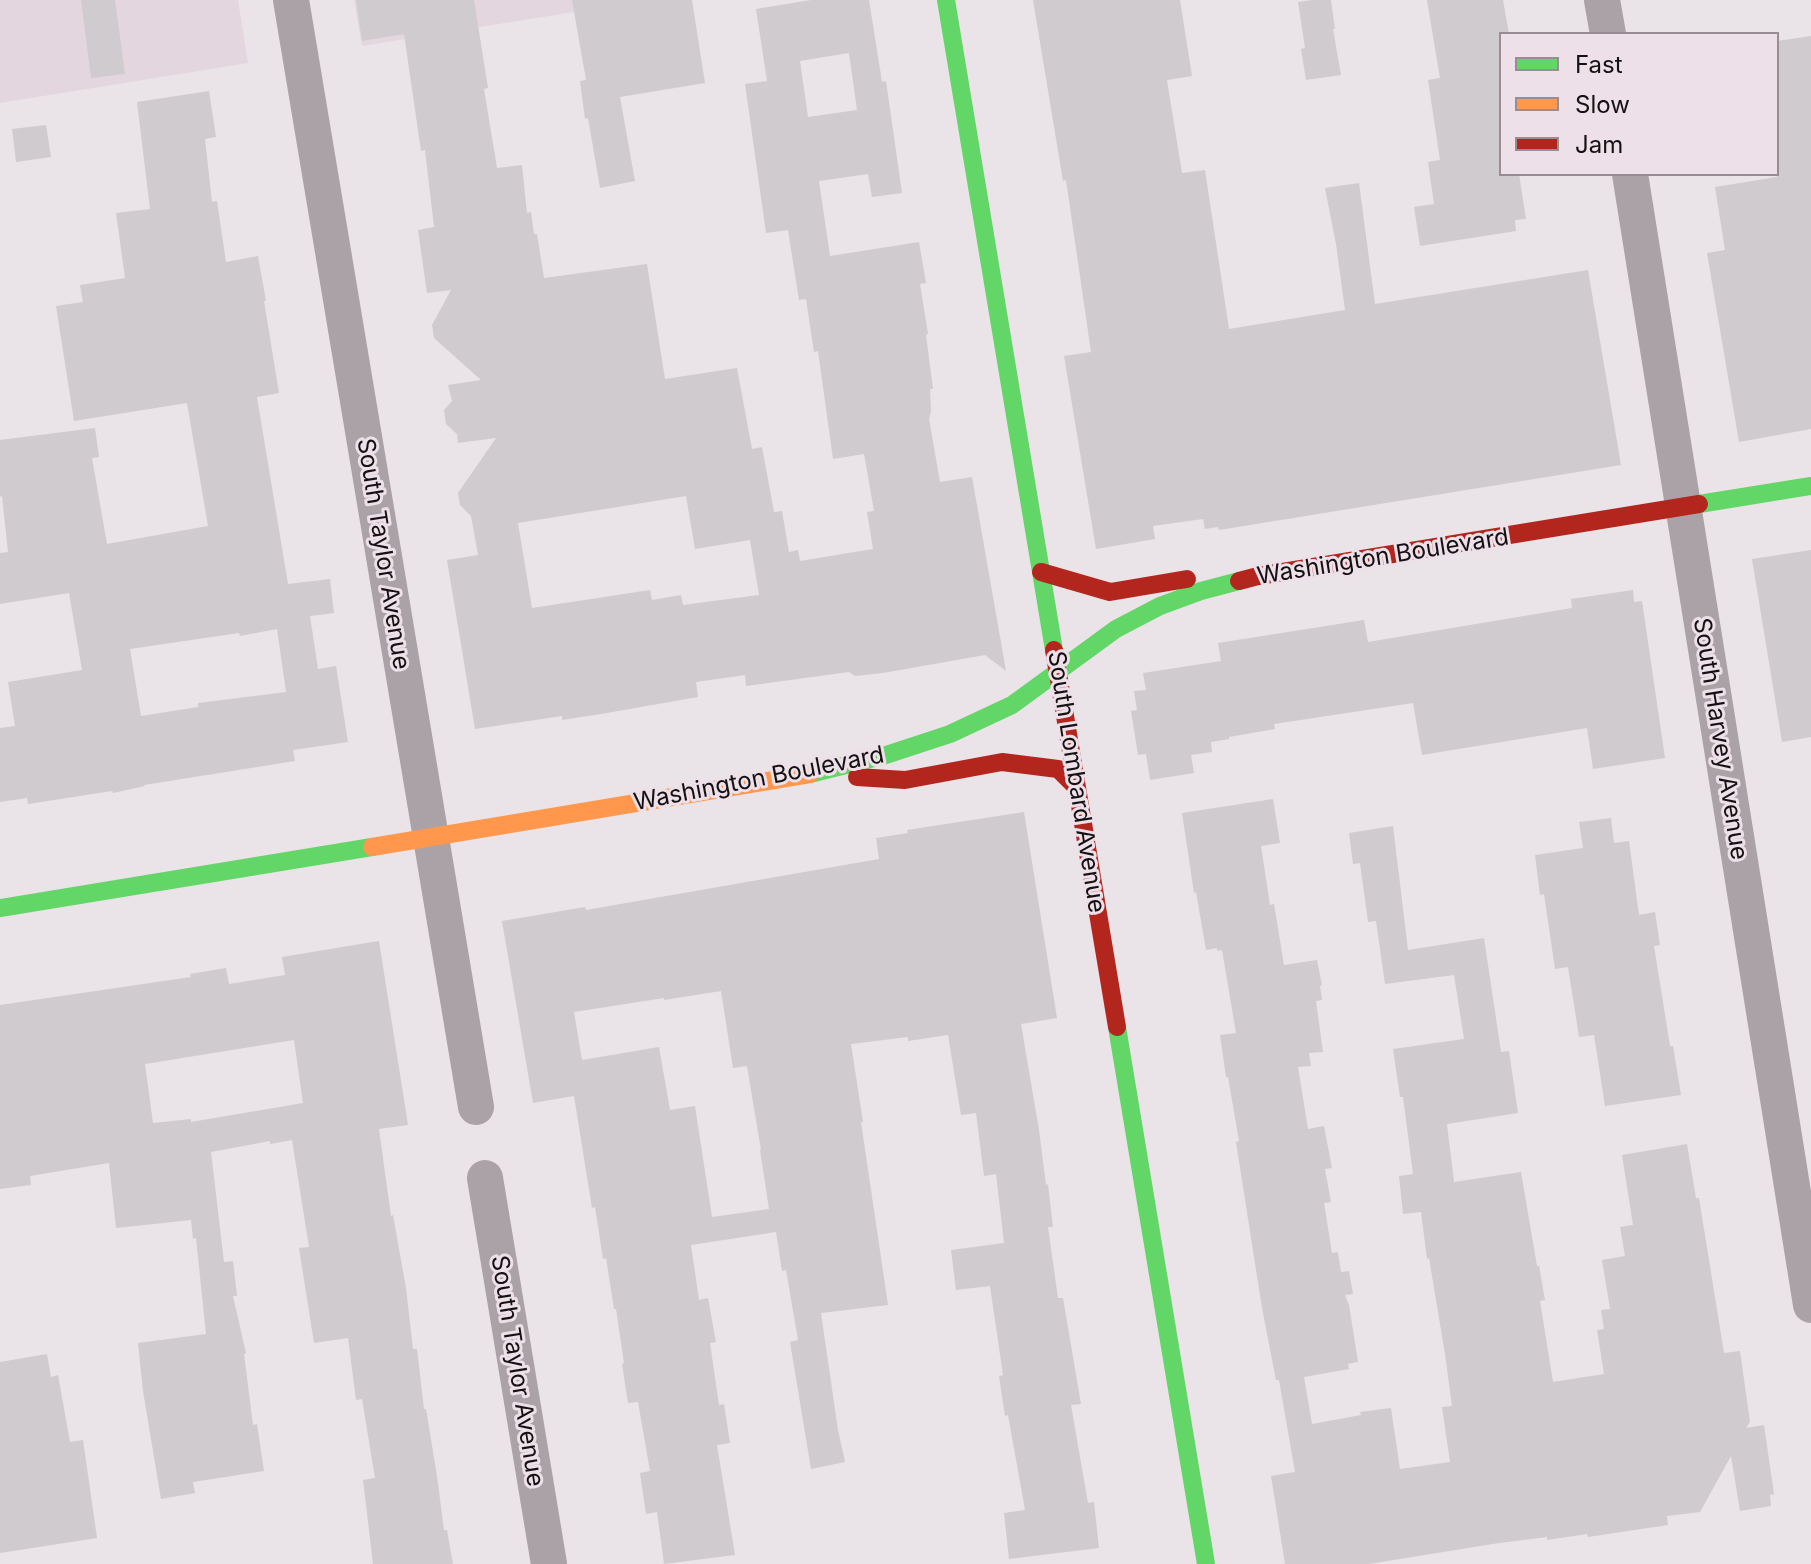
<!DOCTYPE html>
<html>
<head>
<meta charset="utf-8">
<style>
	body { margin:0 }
	#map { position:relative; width:1811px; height:1564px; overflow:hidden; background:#eae3e7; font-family:Inter,sans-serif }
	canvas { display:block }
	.legend { position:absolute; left:1499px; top:32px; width:280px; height:144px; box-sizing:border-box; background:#ede0e8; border:2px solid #978d93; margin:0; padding:10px 14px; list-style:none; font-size:24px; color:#151113 }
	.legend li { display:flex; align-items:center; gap:16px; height:40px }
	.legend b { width:40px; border:2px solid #978d93 }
</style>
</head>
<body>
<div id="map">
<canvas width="1811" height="1564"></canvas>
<ul class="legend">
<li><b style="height:10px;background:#63d668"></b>Fast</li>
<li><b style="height:10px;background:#ff974d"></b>Slow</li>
<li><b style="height:10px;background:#b3261e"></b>Jam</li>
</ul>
</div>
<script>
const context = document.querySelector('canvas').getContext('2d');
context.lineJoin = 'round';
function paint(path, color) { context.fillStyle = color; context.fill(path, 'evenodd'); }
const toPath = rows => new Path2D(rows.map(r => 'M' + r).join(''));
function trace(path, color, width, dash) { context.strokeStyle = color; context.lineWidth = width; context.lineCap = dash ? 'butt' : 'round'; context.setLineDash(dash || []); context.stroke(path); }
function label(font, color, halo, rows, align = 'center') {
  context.font = font + ' Inter,sans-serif'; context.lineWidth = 6; context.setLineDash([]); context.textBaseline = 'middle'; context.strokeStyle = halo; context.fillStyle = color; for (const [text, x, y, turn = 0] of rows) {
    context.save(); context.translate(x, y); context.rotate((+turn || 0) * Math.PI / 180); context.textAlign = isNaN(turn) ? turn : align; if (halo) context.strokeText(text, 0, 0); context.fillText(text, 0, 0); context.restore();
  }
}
paint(toPath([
	[0,0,238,0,248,63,0,103],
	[354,0,648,0,362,46]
]), '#e4d6df');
paint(toPath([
	[81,0,115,0,125,74,91,78],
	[356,0,474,0,488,88,484,89,497,168,522,165,527,213,531,212,534,234,537,234,544,278,647,264,665,379,737,368,752,449,762,447,774,512,782,511,789,552,798,550,800,561,873,549,867,512,874,511,864,454,833,459,818,351,814,352,806,299,799,300,788,230,766,233,745,84,767,81,756,9,811,0,869,0,882,82,886,81,902,193,872,197,868,174,819,181,830,256,919,242,926,283,920,284,928,334,926,335,933,389,930,389,931,411,929,419,940,482,972,477,1006,671,985,655,883,673,855,676,849,672,746,686,745,675,696,682,698,697,601,714,562,720,562,716,475,729,447,560,478,555,471,516,460,505,458,493,496,438,458,443,457,434,446,424,444,410,452,401,448,385,481,380,434,338,432,325,451,290,427,293,418,230,434,227,425,150,421,151,404,34,362,41],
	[849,53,857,110,808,117,800,61],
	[686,496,695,549,750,540,759,595,683,605,681,595,652,600,650,590,532,608,518,523],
	[572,0,692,0,705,83,620,97,635,181,600,188,588,118,585,119,580,81,586,80],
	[1033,0,1180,0,1192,76,1167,80,1182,173,1205,170,1229,329,1345,310,1336,244,1325,188,1359,183,1375,304,1588,270,1621,465,1219,530,1218,527,1205,529,1203,519,1153,526,1155,539,1096,549,1064,356,1091,352,1066,180,1063,181],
	[1313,0,1331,0,1335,29,1333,29,1341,75,1306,80,1301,49,1305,48,1298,2],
	[1427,0,1503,0,1509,34,1501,34,1501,174,1519,174,1526,219,1515,220,1516,231,1420,246,1414,207,1434,204,1428,162,1440,160,1428,80,1440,78],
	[1811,36,1811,429,1739,442,1707,253,1725,250,1715,187,1777,177,1777,41],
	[209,91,216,137,205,139,212,202,217,201,226,262,258,256,266,301,264,301,279,393,257,397,288,584,330,579,334,613,310,616,318,669,336,666,348,742,293,750,295,761,144,785,145,786,113,793,112,791,28,804,27,798,0,802,0,728,15,726,8,682,82,670,69,593,0,604,0,553,8,552,2,496,0,497,0,440,95,428,99,457,92,458,107,544,208,526,187,403,74,421,56,306,83,302,80,285,125,278,116,213,150,209,137,102],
	[277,629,286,692,198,703,198,707,141,716,130,649,239,633,240,636],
	[46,125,51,157,16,162,12,129],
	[1811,550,1811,737,1782,742,1752,559],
	[1633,590,1634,602,1642,601,1665,758,1593,769,1587,728,1422,755,1413,703,1274,724,1275,729,1229,737,1229,739,1211,742,1212,752,1191,755,1194,773,1150,780,1146,754,1138,755,1131,711,1137,710,1134,691,1146,690,1143,673,1221,661,1218,643,1364,620,1368,642,1572,608,1571,599],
	[1273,799,1280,843,1261,846,1270,905,1274,904,1284,965,1317,960,1322,985,1320,986,1322,1000,1316,1001,1323,1052,1309,1053,1311,1066,1298,1067,1308,1129,1324,1126,1332,1168,1325,1169,1331,1202,1324,1203,1332,1253,1338,1252,1341,1272,1349,1271,1353,1294,1345,1295,1349,1305,1358,1362,1348,1364,1349,1369,1304,1377,1312,1424,1361,1415,1360,1412,1391,1408,1400,1469,1450,1462,1442,1407,1452,1406,1445,1354,1429,1258,1427,1259,1421,1212,1403,1214,1399,1176,1413,1174,1403,1097,1400,1097,1393,1049,1464,1039,1454,975,1385,984,1376,921,1368,922,1360,863,1353,864,1349,833,1393,826,1408,950,1484,938,1501,1052,1509,1051,1518,1113,1447,1124,1454,1182,1521,1172,1537,1266,1539,1266,1545,1300,1540,1301,1553,1382,1604,1374,1597,1330,1604,1329,1601,1310,1610,1309,1602,1260,1625,1256,1620,1227,1633,1225,1622,1155,1687,1144,1696,1198,1699,1198,1724,1353,1740,1351,1750,1422,1746,1428,1764,1425,1774,1494,1770,1495,1771,1506,1740,1511,1731,1456,1700,1512,1667,1516,1668,1525,1588,1537,1587,1534,1547,1540,1547,1537,1499,1543,1369,1564,1285,1564,1271,1476,1295,1472,1279,1380,1276,1380,1262,1308,1236,1142,1239,1141,1228,1077,1226,1077,1220,1035,1236,1033,1222,950,1217,951,1217,948,1206,950,1196,892,1194,893,1182,813],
	[1024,812,1057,1018,1021,1024,1039,1130,1046,1185,1048,1184,1053,1227,1048,1227,1058,1298,1063,1298,1081,1404,1071,1405,1088,1503,1094,1502,1099,1548,1009,1559,1004,1513,1025,1510,1008,1415,1005,1416,999,1376,1003,1375,990,1286,956,1290,951,1250,1004,1243,996,1174,984,1176,976,1113,961,1115,948,1035,908,1041,908,1037,851,1044,863,1122,861,1122,888,1305,821,1313,838,1430,845,1462,811,1469,790,1342,798,1340,786,1270,782,1271,776,1232,691,1245,699,1300,708,1298,716,1342,710,1343,719,1405,724,1404,730,1443,717,1445,735,1555,664,1564,657,1512,646,1514,640,1473,650,1471,638,1402,628,1403,622,1364,624,1363,616,1309,614,1309,606,1258,603,1259,595,1207,592,1208,574,1096,533,1103,502,921,585,907,586,910,879,859,876,838,908,833,907,830],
	[721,991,733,1068,747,1066,761,1150,760,1150,769,1209,712,1217,695,1106,670,1110,659,1047,582,1060,574,1012,664,998,664,1000],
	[1611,818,1614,843,1629,841,1639,915,1655,912,1660,945,1654,946,1670,1046,1673,1046,1681,1095,1605,1106,1594,1035,1579,1037,1568,967,1555,969,1544,894,1540,895,1535,855,1583,848,1579,822],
	[379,941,408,1125,379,1129,391,1216,393,1215,406,1288,413,1349,417,1349,424,1409,426,1409,437,1476,444,1530,447,1530,453,1564,373,1564,363,1480,375,1478,362,1399,356,1400,348,1338,314,1343,299,1248,309,1247,292,1140,270,1144,270,1141,211,1152,224,1262,233,1261,237,1296,233,1296,246,1353,244,1354,253,1425,257,1424,264,1471,193,1482,195,1493,161,1499,143,1391,138,1343,206,1334,196,1238,193,1239,191,1220,116,1228,109,1163,30,1176,31,1185,0,1189,0,1005,191,977,190,974,226,968,229,984,285,975,282,957],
	[294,1040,303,1103,191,1122,191,1119,153,1123,145,1064],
	[47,1354,51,1377,58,1375,70,1442,83,1440,97,1538,0,1553,0,1362]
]), '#d0cbce');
trace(toPath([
	[291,0,476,1107],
	[1602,0,1608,34],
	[1630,174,1811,1305],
	[485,1178,549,1564]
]), '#aba2a8', 36);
trace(toPath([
	[946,0,1054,650],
	[1699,504,1811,486],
	[810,774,886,755,950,734,1012,705,1116,629,1160,606,1201,591,1239,581],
	[0,908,372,847],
	[1117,1027,1206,1564]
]), '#63d668', 18);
trace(toPath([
	[372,847,810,774]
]), '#ff974d', 18);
trace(toPath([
	[1041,572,1110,592,1187,579],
	[1239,581,1258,576,1699,504],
	[1054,650,1117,1027],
	[857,777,905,780,1002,762,1058,769,1077,788]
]), '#b3261e', 18);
label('24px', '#151113', '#ede0e8', [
	["South Taylor Avenue",383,554,81],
	["Washington Boulevard",1383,557,-9],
	["South Harvey Avenue",1720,739,81],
	["Washington Boulevard",759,779,-11],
	["South Lombard Avenue",1076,782,81],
	["South Taylor Avenue",517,1371,81]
]);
</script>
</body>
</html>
